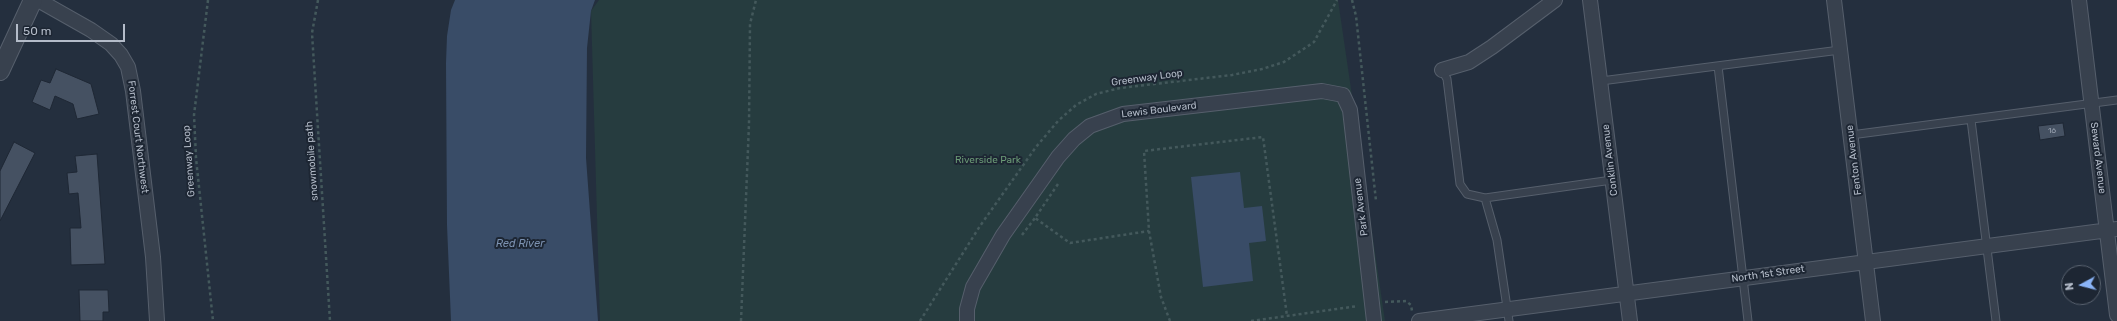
<!DOCTYPE html>
<html>
<head>
<meta charset="utf-8">
<style>
	body { margin:0 }
	#map { position:relative; width:2117px; height:321px; overflow:hidden; background:#242f3e; font-family:Rubik,sans-serif }
	canvas { display:block }
	.north { position:absolute; left:2061px; top:265px; width:40px; height:40px; box-sizing:border-box; background:#1d2633; border:1px solid #59626f; border-radius:50%; rotate:263deg; font-size:11px; font-weight:700; line-height:16px; text-align:center; color:#b4bcc9 }
	.north::after { content:''; display:block; margin:auto; width:14px; height:18px; background:#8ab4f8; clip-path:polygon(50% 0,100% 100%,50% 72%,0 100%) }
	.scale { position:absolute; left:16px; top:24px; width:109px; height:18px; box-sizing:border-box; border:2px solid #b4bcc9; border-top:0; padding-left:5px; font-size:12px; line-height:14px; white-space:nowrap; color:#b4bcc9; -webkit-text-stroke:3px #1d2633; paint-order:stroke }
</style>
</head>
<body>
<div id="map">
<canvas width="2117" height="321"></canvas>
<div class="north">N</div>
<div class="scale">50 m</div>
</div>
<script>
const context = document.querySelector('canvas').getContext('2d');
context.lineJoin = 'round';
function paint(path, color) { context.fillStyle = color; context.fill(path, 'evenodd'); }
const toPath = rows => new Path2D(rows.map(r => 'M' + r).join(''));
function trace(path, color, width, dash) { context.strokeStyle = color; context.lineWidth = width; context.lineCap = dash ? 'butt' : 'round'; context.setLineDash(dash || []); context.stroke(path); }
function label(font, color, halo, rows, align = 'center') {
  context.font = font + ' Rubik,sans-serif'; context.lineWidth = 4; context.setLineDash([]); context.textBaseline = 'middle'; context.strokeStyle = halo; context.fillStyle = color; for (const [text, x, y, turn = 0] of rows) {
    context.save(); context.translate(x, y); context.rotate((+turn || 0) * Math.PI / 180); context.textAlign = isNaN(turn) ? turn : align; if (halo) context.strokeText(text, 0, 0); context.fillText(text, 0, 0); context.restore();
  }
}
paint(toPath([
	[599,0,1338,0,1385,321,600,321,591,11]
]), '#263c3f');
paint(toPath([
	[455,0,595,0,591,11,587,48,586,158,598,321,451,321,447,225,446,63,447,36,451,10],
	[1240,172,1244,208,1262,206,1266,241,1249,243,1253,281,1203,287,1191,177]
]), '#394c67');
const building = toPath([
	[56,69,91,84,99,114,77,119,73,104,55,96,50,110,32,102,41,80,50,83,56,69],
	[2063,123,2065,136,2040,140,2038,126,2063,123],
	[14,142,35,153,0,221,0,171,14,142],
	[97,154,105,264,71,265,70,228,81,228,78,193,69,194,67,173,77,172,75,156,97,154],
	[79,290,108,290,109,312,103,312,103,321,80,321,79,290]
]);
paint(building, '#455162');
trace(building, '#1f2835', 1);
const service = toPath([
	[1718,66,1748,321],
	[1442,70,1447,79,1460,184,1467,194,1485,198,1612,180],
	[1601,81,1840,50],
	[1971,120,1996,321],
	[1851,135,2117,100],
	[1485,198,1497,240,1509,321]
]);
const minor = toPath([
	[38,0,91,30,111,44,121,55,128,67,133,91,153,257,157,321],
	[1590,0,1630,321],
	[1834,0,1873,321],
	[2079,0,2117,315],
	[1442,70,1469,62,1492,47,1555,0],
	[967,321,967,309,973,287,1003,235,1058,157,1074,139,1090,126,1123,114,1322,91,1343,95,1350,110,1374,321],
	[1419,321,2117,229]
]);
const tertiary = toPath([
	[0,71,33,0]
]);
trace(service, '#565f6c', 9);
trace(minor, '#565f6c', 16);
trace(tertiary, '#565f6c', 20);
trace(toPath([
	[208,0,194,115,196,158,213,321],
	[318,0,312,33,330,321],
	[1352,0,1356,16,1376,201],
	[1058,184,1035,218,1070,243,1149,231],
	[1022,235,1035,218],
	[1385,302,1406,301,1411,305,1412,311],
	[741,321,749,124,750,24,756,0],
	[920,321,980,226,1036,147,1058,121,1076,105,1096,94,1120,88,1232,75,1262,69,1284,62,1314,42,1337,0],
	[1170,321,1161,297,1149,231,1144,151,1263,137,1287,316],
	[1251,321,1358,306]
]), '#44595c', 2.5, [3, 3]);
trace(service, '#38414e', 7);
trace(minor, '#38414e', 14);
trace(tertiary, '#38414e', 18);
label('8px', '#98a1af', null, [
	["16",2052,131]
]);
label('10px', '#b4bcc9', '#1d2633', [
	["Greenway Loop",1147,78,-8],
	["Lewis Boulevard",1159,110,-7],
	["Forrest Court Northwest",138,137,83],
	["Seward Avenue",2098,158,83],
	["Conklin Avenue",1610,160,-97],
	["Fenton Avenue",1854,160,-97],
	["Greenway Loop",189,161,-94],
	["snowmobile path",312,161,-94],
	["Park Avenue",1361,207,-97],
	["North 1st Street",1768,274,-8]
]);
label('10px', '#6b9a76', '#1d2633', [
	["Riverside Park",988,160]
]);
label('italic 11px', '#7c92b1', '#1d2633', [
	["Red River",520,244]
]);
</script>
</body>
</html>
